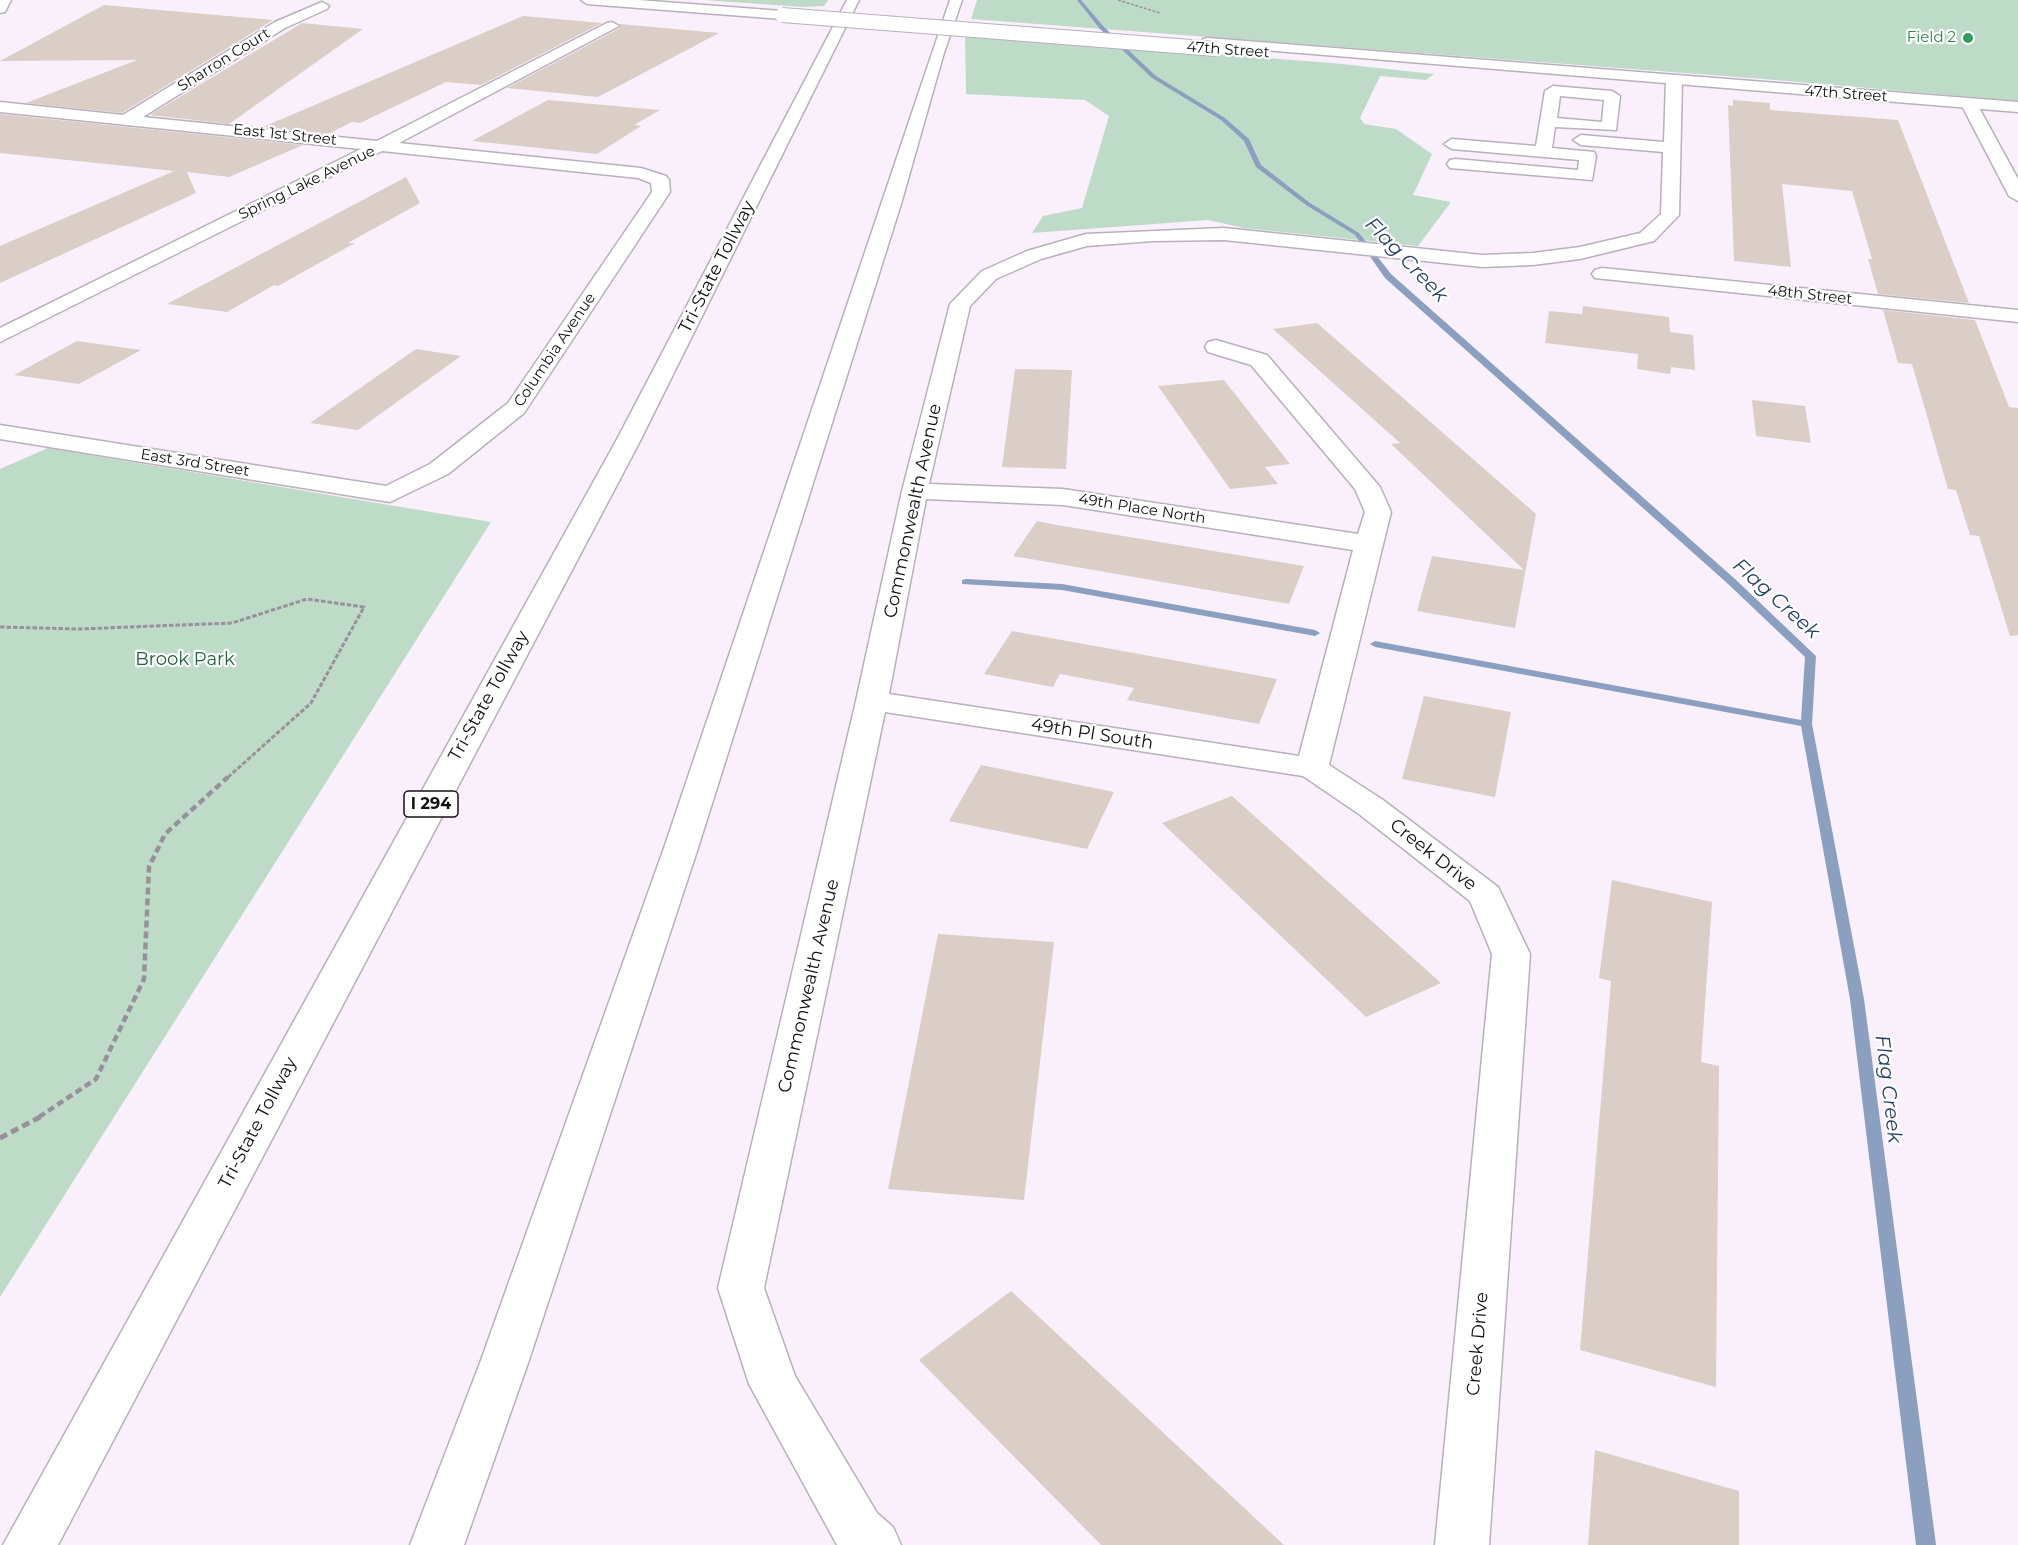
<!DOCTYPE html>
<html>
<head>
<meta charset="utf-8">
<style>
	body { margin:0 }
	canvas { display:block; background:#f9f0fc }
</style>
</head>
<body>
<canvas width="2018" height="1545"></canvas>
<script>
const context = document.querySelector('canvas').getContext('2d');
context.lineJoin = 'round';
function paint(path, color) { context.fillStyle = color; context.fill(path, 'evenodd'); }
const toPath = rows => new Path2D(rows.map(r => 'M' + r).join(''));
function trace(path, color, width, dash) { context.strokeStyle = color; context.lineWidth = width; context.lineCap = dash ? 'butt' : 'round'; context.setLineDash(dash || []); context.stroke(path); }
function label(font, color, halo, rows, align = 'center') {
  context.font = font + ' Montserrat,sans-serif'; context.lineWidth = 4.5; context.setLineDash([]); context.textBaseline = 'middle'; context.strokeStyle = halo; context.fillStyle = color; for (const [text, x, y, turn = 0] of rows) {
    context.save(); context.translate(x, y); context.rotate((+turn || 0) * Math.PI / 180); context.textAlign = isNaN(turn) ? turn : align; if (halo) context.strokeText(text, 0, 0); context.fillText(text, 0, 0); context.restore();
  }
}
paint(toPath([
	[704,0,828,0,824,6,803,7],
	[977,0,2018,0,2018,101,1764,79,971,19],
	[965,35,1332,63,1434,74,1426,80,1380,76,1360,118,1364,124,1396,129,1432,154,1413,195,1451,202,1418,246,1244,228,1208,220,1032,233,1043,216,1082,208,1109,116,1085,100,966,94],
	[48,448,491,522,0,1297,0,469]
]), '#bedbc8');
paint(toPath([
	[1077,0,1081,0,1104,27,1156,76,1225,118,1249,139,1261,165,1310,203,1359,233,1391,274,1735,579,1816,656,1812,724,1864,999,1936,1545,1916,1545,1850,999,1801,726,1375,647,1370,644,1375,641,1801,720,1805,657,1727,583,1385,278,1355,235,1306,205,1256,167,1244,141,1221,120,1152,78,1100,29,1077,0],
	[966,579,1062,584,1315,630,1320,633,1315,636,1062,590,962,584,962,580,966,579]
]), '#8b9fc0');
paint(toPath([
	[104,5,273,20,122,113,26,103,137,60,0,61],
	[523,16,602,23,481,85,446,82,360,123,352,122,328,134,263,127],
	[302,23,363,29,229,124,150,115],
	[620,24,719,33,598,97,507,88,620,28],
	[548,100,660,110,634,125,641,126,597,154,472,141],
	[1733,100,1770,103,1770,110,1898,120,1969,303,1878,294,1868,259,1872,259,1852,191,1782,184,1791,267,1734,261,1728,105,1733,106],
	[0,114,303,145,229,177,187,172,196,193,0,283,0,246,174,171,0,153],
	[406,177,420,203,348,243,355,243,278,286,274,285,227,312,167,304],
	[1583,306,1669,317,1670,332,1693,335,1695,370,1671,367,1670,374,1637,369,1638,354,1545,343,1549,311,1582,314],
	[1883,310,1975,320,2009,407,2018,408,2018,635,2010,636,1979,536,1970,535,1956,490,1948,489,1912,364,1898,363],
	[1317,323,1536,514,1515,628,1417,611,1432,556,1524,570,1391,444,1400,443,1273,329],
	[77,341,141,350,79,384,14,375],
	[416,349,461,356,358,430,310,423],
	[1015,369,1072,370,1066,469,1002,467],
	[1224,380,1290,464,1265,467,1278,484,1230,489,1158,386],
	[1752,400,1805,406,1811,443,1756,436],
	[1037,521,1057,525,1304,566,1289,604,1013,556],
	[1012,631,1277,679,1259,724,1127,700,1134,688,1060,674,1053,687,984,674],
	[1424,696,1511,712,1495,797,1402,779],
	[981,765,1114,792,1087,849,949,821],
	[1232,796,1441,983,1366,1017,1162,823],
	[1612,880,1712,902,1701,1062,1719,1066,1716,1387,1580,1350,1611,981,1599,978],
	[938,934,1054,942,1024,1200,888,1189],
	[1011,1291,1284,1545,1101,1545,919,1360],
	[1595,1450,1739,1491,1739,1545,1588,1545]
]), '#dbcec6');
const minor = toPath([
	[0,0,11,0,5,12,0,13,0,0],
	[322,2,329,6,327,9,285,28,143,117,377,141,607,23,612,22,619,26,399,143,641,168,666,176,669,180,670,192,524,413,448,474,390,502,0,439,0,425,386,486,430,464,508,403,652,192,651,183,638,178,382,151,0,342,0,328,361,149,0,112,0,102,123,115,275,22,322,2],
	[1674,76,1682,81,1679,215,1654,241,1580,259,1533,265,1482,267,1224,240,1153,241,1087,246,1041,259,996,279,970,306,929,484,1063,489,1358,534,1365,512,1355,489,1251,365,1208,352,1205,347,1208,342,1216,340,1267,355,1380,487,1391,512,1329,765,1383,800,1498,887,1530,954,1489,1545,1435,1545,1492,954,1470,901,1359,814,1303,776,885,712,764,1288,795,1376,877,1513,893,1527,901,1545,837,1545,749,1384,718,1288,856,701,902,491,950,304,982,271,1027,251,1086,234,1224,228,1482,255,1533,253,1580,247,1640,233,1661,214,1663,152,1581,145,1573,140,1581,135,1664,142,1666,81,1674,76],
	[926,499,1063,505,1353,550,1299,756,889,694,926,499],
	[1553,86,1612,91,1620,96,1616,130,1555,127,1552,148,1594,152,1596,156,1592,180,1450,168,1447,164,1450,160,1456,159,1578,170,1579,160,1452,149,1444,144,1452,139,1536,146,1545,91,1553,86],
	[1560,96,1604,100,1602,122,1557,118,1560,96],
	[1969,99,1977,104,2018,179,2018,201,2009,196,1961,104,1969,99],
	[1602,268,2018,310,2018,322,1595,278,1592,274,1595,270,1602,268]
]);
const major = toPath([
	[581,0,638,0,782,11,789,15,782,19,587,4,581,0],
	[1208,38,2018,102,2018,112,1203,45,1203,39,1208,38]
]);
const highway = toPath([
	[847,0,859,0,639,443,58,1545,3,1545,615,443,847,0],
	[950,0,962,0,943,56,901,204,698,848,528,1363,464,1545,410,1545,480,1363,664,848,950,0]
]);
trace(minor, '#b8b0bb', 3);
trace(major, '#b8b0bb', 3);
trace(highway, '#b8b0bb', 3);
trace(toPath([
	[1118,0,1160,13]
]), '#97919a', 1.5, [3, 1.5]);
trace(toPath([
	[0,627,80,629,232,623,307,599,364,607,311,703,226,779]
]), '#97919a', 3, [4.5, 2]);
trace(toPath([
	[39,1117,96,1079,144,979,149,867,165,834,228,777]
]), '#97919a', 4.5, [7, 4]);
trace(toPath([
	[0,1138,42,1116]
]), '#97919a', 5, [8, 4.5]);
paint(minor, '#fff');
paint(major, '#fff');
paint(highway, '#fff');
const majorBridge = toPath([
	[782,15,1216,49]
]);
trace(majorBridge, '#b8b0bb', 16, []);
trace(majorBridge, '#fff', 14);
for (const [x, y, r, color] of [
	[1968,38,6,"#2e9e5b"]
]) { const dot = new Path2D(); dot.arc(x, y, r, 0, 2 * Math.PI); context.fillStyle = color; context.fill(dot); trace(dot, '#fff', 2); }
label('15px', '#27864d', '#fff', [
	["Field 2",1956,38]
], 'right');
label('15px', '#131014', '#fff', [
	["47th Street",1228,50,4],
	["Sharron Court",224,60,-32],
	["47th Street",1846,94,4],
	["East 1st Street",285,135,6],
	["Spring Lake Avenue",307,183,-26],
	["48th Street",1810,295,6],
	["Columbia Avenue",555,350,-56],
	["East 3rd Street",195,463,9],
	["49th Place North",1142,509,9]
]);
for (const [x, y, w] of [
	[431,804,54]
]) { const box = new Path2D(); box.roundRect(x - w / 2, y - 13, w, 26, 4.5); context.fillStyle = '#fff'; context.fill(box); trace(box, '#131014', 1.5); }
label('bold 16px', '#131014', null, [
	["I 294",431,804]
]);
label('18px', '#131014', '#fff', [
	["Tri-State Tollway",717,267,-63],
	["Commonwealth Avenue",913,511,-78],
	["Tri-State Tollway",489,696,-61],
	["49th Pl South",1092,734,9],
	["Creek Drive",1433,855,38],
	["Commonwealth Avenue",809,986,-77],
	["Tri-State Tollway",258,1123,-62],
	["Creek Drive",1478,1344,-85]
]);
label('18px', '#226040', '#fff', [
	["Brook Park",185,660]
]);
label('italic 20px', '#263f6c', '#fff', [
	["Flag Creek",1406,260,46],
	["Flag Creek",1776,599,42],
	["Flag Creek",1888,1089,83]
]);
</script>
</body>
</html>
